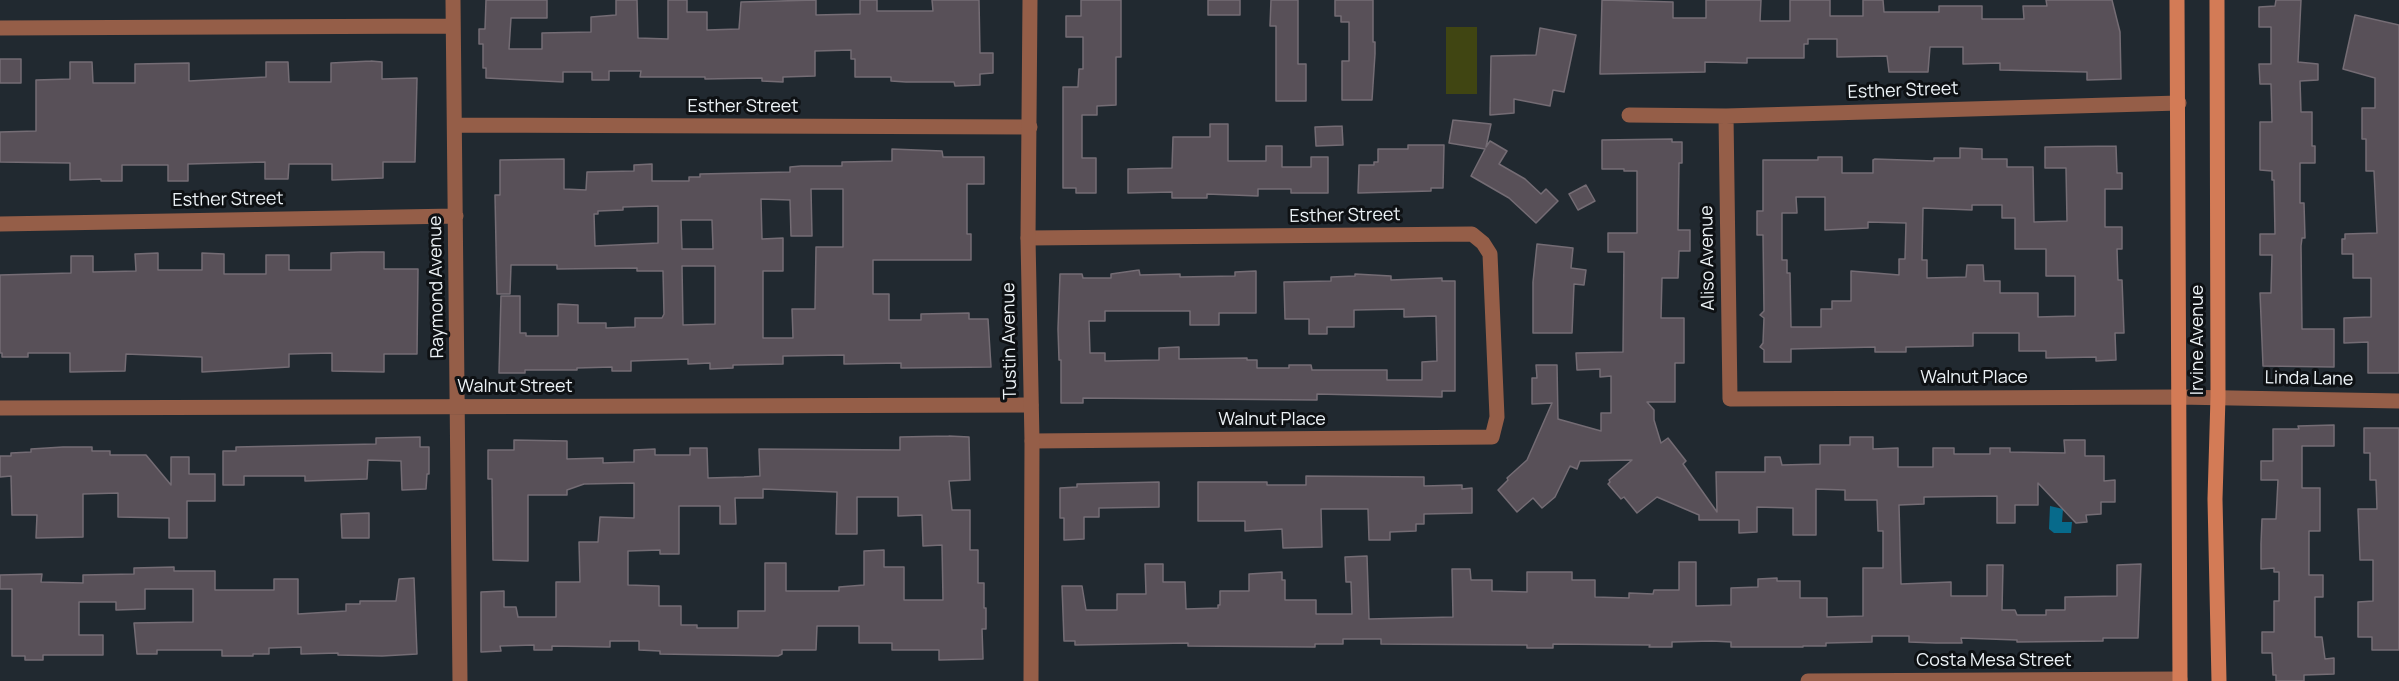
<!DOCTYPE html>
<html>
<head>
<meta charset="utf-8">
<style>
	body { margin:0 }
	canvas { display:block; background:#212930 }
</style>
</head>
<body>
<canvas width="2399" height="681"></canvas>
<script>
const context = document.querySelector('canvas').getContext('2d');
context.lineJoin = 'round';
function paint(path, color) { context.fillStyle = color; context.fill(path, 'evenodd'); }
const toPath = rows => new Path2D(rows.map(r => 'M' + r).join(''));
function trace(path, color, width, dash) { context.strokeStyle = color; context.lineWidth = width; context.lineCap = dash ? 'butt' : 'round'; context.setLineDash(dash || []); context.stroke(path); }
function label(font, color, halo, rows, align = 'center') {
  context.font = font + ' Manrope,sans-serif'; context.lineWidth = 6; context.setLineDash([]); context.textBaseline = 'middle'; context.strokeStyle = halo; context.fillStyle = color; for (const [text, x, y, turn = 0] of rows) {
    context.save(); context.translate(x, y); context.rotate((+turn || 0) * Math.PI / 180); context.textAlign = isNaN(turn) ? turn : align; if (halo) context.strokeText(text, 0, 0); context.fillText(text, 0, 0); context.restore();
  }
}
paint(toPath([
	[1446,27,1477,27,1477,94,1446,94]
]), '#404512');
paint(toPath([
	[2050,506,2063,509,2062,522,2072,522,2071,533,2054,533,2049,529]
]), '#076a8b');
const building = toPath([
	[486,0,547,0,547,18,511,18,509,49,542,49,542,33,591,32,591,17,616,15,616,0,637,0,638,38,668,39,668,0,687,0,687,12,707,12,707,30,739,29,741,2,816,0,816,15,860,14,860,0,877,0,877,11,933,11,932,0,979,0,980,53,993,53,993,73,980,74,980,85,955,86,954,82,906,82,891,81,891,77,855,77,855,59,851,59,851,50,815,51,815,76,783,77,783,82,762,81,762,78,705,79,705,77,640,77,641,71,609,71,609,80,592,80,592,72,563,72,563,82,486,78,486,68,483,68,483,44,479,44,479,29,485,29,486,0],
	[1081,0,1121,0,1121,57,1116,57,1116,105,1097,106,1097,115,1082,115,1082,158,1096,158,1096,193,1076,193,1076,188,1063,188,1063,87,1078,87,1079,69,1083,69,1083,37,1066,37,1066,16,1081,16,1081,0],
	[1208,0,1240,0,1240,15,1208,15,1208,0],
	[1271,0,1298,0,1298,64,1306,64,1306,101,1276,101,1276,26,1270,26,1271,0],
	[1335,0,1373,0,1373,42,1375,42,1375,54,1372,100,1342,100,1342,61,1349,61,1349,22,1341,22,1341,16,1335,16,1335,0],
	[1602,0,1673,2,1673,18,1706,18,1706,0,1761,0,1760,21,1790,21,1790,0,1830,0,1830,16,1863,16,1863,0,1883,0,1884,12,1939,12,1939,6,1982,6,1982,19,2024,19,2023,6,2047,6,2046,0,2112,0,2120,32,2121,79,2087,80,2087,72,2000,70,2000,63,1963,64,1963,47,1930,47,1928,72,1889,72,1887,56,1837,57,1837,39,1808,39,1808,44,1804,44,1804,58,1747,58,1747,63,1705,62,1705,72,1600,74,1602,0],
	[2276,0,2301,0,2298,62,2318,64,2318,80,2300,81,2301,112,2312,112,2312,146,2315,146,2315,163,2300,163,2300,203,2304,203,2305,238,2302,238,2301,246,2302,329,2334,329,2334,367,2263,366,2260,293,2271,293,2272,255,2260,255,2260,234,2275,234,2274,180,2272,180,2272,171,2260,170,2260,122,2272,122,2271,84,2260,84,2259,64,2271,64,2271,27,2259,27,2259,7,2275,6,2276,0],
	[2355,15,2399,25,2399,373,2368,373,2368,342,2344,343,2344,318,2371,317,2371,278,2353,278,2353,254,2342,254,2342,239,2345,239,2345,234,2377,233,2374,171,2366,171,2366,139,2362,139,2362,108,2375,108,2375,78,2343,69,2355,15],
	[1540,28,1576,35,1564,92,1553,90,1550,106,1514,99,1514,113,1490,115,1491,56,1536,55,1540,28],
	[0,59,21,59,21,83,0,83,0,59],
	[371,61,382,62,382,79,417,78,415,162,383,162,383,178,332,180,332,164,289,164,288,179,265,179,265,162,188,164,188,181,168,181,168,165,122,165,122,181,101,181,101,179,70,180,70,163,0,162,0,132,36,131,36,80,70,79,70,62,92,62,93,83,135,83,135,64,189,63,189,81,266,77,266,62,288,62,289,82,331,82,331,63,371,61],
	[1453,120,1491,124,1486,147,1490,141,1507,151,1499,164,1525,179,1541,194,1546,189,1558,201,1536,223,1509,198,1471,176,1485,149,1449,143,1453,120],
	[1210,124,1228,124,1228,161,1266,161,1266,146,1282,146,1282,167,1311,167,1311,157,1328,157,1328,193,1291,193,1291,189,1258,189,1258,196,1207,194,1207,198,1172,198,1172,192,1128,193,1128,169,1172,168,1173,137,1210,137,1210,124],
	[1342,126,1343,145,1316,146,1315,127,1342,126],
	[1672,139,1672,142,1682,142,1682,163,1679,163,1678,230,1690,230,1690,251,1679,251,1678,278,1662,278,1661,318,1684,318,1684,363,1675,363,1675,402,1647,402,1654,410,1654,420,1661,443,1668,438,1686,461,1683,464,1717,512,1716,472,1765,472,1765,457,1780,457,1782,465,1820,464,1820,445,1850,445,1850,437,1873,437,1873,449,1898,448,1898,467,1933,467,1933,448,1954,448,1954,454,1990,454,1990,448,2010,448,2010,452,2065,453,2064,440,2085,440,2085,456,2104,456,2104,481,2115,480,2115,502,2101,502,2101,514,2086,515,2087,522,2076,523,2038,483,2038,505,2015,505,2015,523,1997,523,1997,496,1924,497,1924,504,1899,505,1901,584,1951,582,1951,596,1987,596,1987,565,2003,565,2002,610,2015,610,2017,615,2046,615,2046,610,2065,610,2065,597,2117,596,2117,565,2141,564,2138,638,2103,638,2103,641,2017,642,2017,640,1961,638,1962,643,1936,643,1909,642,1909,636,1872,636,1872,642,1826,643,1826,646,1803,646,1803,647,1731,647,1731,642,1712,641,1672,642,1672,647,1649,647,1650,645,1553,644,1553,648,1527,648,1527,645,1381,644,1381,639,1343,639,1343,644,1315,644,1315,647,1188,646,1188,643,1075,645,1075,641,1064,641,1062,586,1082,586,1086,610,1117,610,1117,594,1146,594,1145,564,1163,564,1163,582,1185,582,1186,609,1218,608,1218,605,1220,605,1220,591,1249,591,1249,574,1282,572,1282,580,1285,580,1285,600,1316,600,1316,614,1352,614,1351,582,1346,582,1345,557,1367,556,1369,619,1453,617,1452,569,1470,569,1471,580,1492,580,1492,591,1527,592,1527,572,1572,572,1572,580,1595,580,1595,597,1629,598,1629,593,1653,594,1654,590,1679,590,1679,562,1696,562,1696,606,1731,605,1731,588,1758,587,1758,579,1777,578,1777,581,1800,581,1800,598,1827,598,1827,617,1863,616,1863,568,1883,568,1883,531,1878,531,1877,500,1845,500,1845,490,1816,489,1816,535,1793,535,1793,508,1757,507,1757,532,1739,533,1739,520,1699,520,1699,515,1657,497,1637,513,1624,497,1621,499,1608,484,1610,482,1609,480,1632,460,1580,461,1577,469,1570,466,1555,497,1542,508,1533,498,1517,512,1498,490,1508,480,1507,478,1527,460,1552,403,1532,404,1532,378,1537,378,1536,365,1557,365,1558,419,1601,431,1601,413,1611,413,1611,376,1600,377,1600,369,1577,370,1576,353,1623,352,1624,252,1608,252,1608,233,1637,233,1637,171,1624,171,1624,169,1602,169,1602,140,1672,139],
	[1408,145,1444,145,1443,188,1431,188,1431,191,1358,193,1359,165,1374,165,1374,162,1378,162,1378,149,1408,149,1408,145],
	[2116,146,2117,173,2122,173,2122,189,2105,189,2105,227,2122,227,2122,249,2117,249,2118,280,2122,280,2124,333,2115,333,2116,360,2096,361,2096,357,2046,358,2046,351,2019,351,2019,333,1973,333,1973,346,1906,347,1906,352,1875,352,1875,347,1791,349,1791,362,1764,362,1764,350,1760,347,1763,343,1764,318,1760,315,1764,311,1763,235,1757,235,1757,211,1763,211,1763,160,1818,160,1818,157,1842,157,1842,173,1873,173,1873,160,1875,159,1934,161,1934,158,1960,158,1960,148,1982,149,1982,159,2007,159,2007,167,2033,167,2034,222,2067,221,2066,168,2045,168,2045,147,2116,146],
	[1796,197,1825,197,1825,230,1868,228,1868,222,1906,223,1905,259,1899,259,1899,275,1851,271,1851,301,1832,301,1832,309,1821,309,1821,327,1791,327,1790,273,1787,273,1787,260,1782,260,1782,213,1797,213,1796,197],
	[1972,205,2002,205,2002,218,2015,218,2015,249,2046,249,2046,276,2075,276,2075,316,2038,317,2038,293,2000,293,2000,281,1984,281,1983,265,1967,265,1966,277,1927,278,1927,260,1922,260,1923,208,1972,210,1972,205],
	[892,149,942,151,943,157,984,157,984,184,967,184,967,234,971,234,971,260,873,260,873,294,889,294,889,320,921,320,921,314,969,313,969,319,988,319,991,367,901,368,901,363,844,364,844,355,783,356,783,364,733,365,733,368,710,369,710,363,688,364,688,359,631,361,631,371,612,371,612,367,577,368,577,370,525,370,525,373,499,373,501,296,520,296,520,333,526,333,526,336,558,336,558,304,578,305,578,323,606,323,606,328,635,327,635,318,662,318,664,314,663,271,637,271,637,268,557,269,557,265,511,265,510,294,497,294,495,195,500,195,500,160,564,159,564,189,586,190,587,172,634,171,634,165,652,164,652,181,689,181,689,177,700,177,700,174,790,172,790,167,801,166,842,166,842,162,892,161,892,149],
	[811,189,843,189,843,247,816,247,815,309,792,309,793,338,763,338,763,271,783,271,783,238,762,239,761,199,790,200,791,236,812,236,811,189],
	[658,206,658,243,595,246,594,214,598,214,598,211,623,210,623,207,658,206],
	[681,220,712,220,713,249,682,249,681,220],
	[682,266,715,266,715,324,683,325,682,266],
	[1586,185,1595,201,1578,210,1569,194,1586,185],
	[1537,244,1573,248,1571,268,1586,270,1584,285,1574,284,1572,333,1533,333,1533,282,1537,244],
	[361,252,384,252,384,269,418,269,417,354,384,354,384,372,332,371,332,353,289,354,289,367,202,372,202,357,126,354,125,371,70,372,70,353,28,353,28,357,2,357,2,353,0,353,0,275,71,273,71,256,93,256,93,272,136,271,135,254,158,253,158,270,202,270,202,253,224,254,224,274,266,274,266,255,289,255,289,270,331,270,331,253,361,252],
	[1139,270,1140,275,1180,274,1180,277,1235,276,1235,272,1256,271,1256,313,1219,313,1219,325,1190,325,1190,311,1105,311,1105,321,1089,321,1090,353,1105,353,1105,361,1159,360,1159,348,1179,347,1179,359,1247,358,1247,360,1257,360,1257,368,1289,368,1289,365,1311,365,1312,370,1387,370,1387,380,1422,380,1422,362,1437,361,1436,316,1404,317,1404,309,1354,310,1354,327,1327,327,1327,334,1309,334,1309,319,1285,319,1284,282,1331,281,1331,277,1355,276,1355,274,1391,276,1391,280,1442,278,1442,281,1455,281,1455,391,1442,391,1442,397,1317,394,1317,400,1083,398,1083,403,1061,403,1061,360,1059,360,1058,329,1060,274,1082,274,1083,278,1111,278,1111,274,1139,270],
	[2334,425,2334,446,2302,446,2302,488,2320,488,2320,531,2309,531,2309,575,2323,575,2323,597,2315,597,2315,637,2322,637,2325,659,2334,658,2334,674,2304,675,2304,681,2276,681,2276,675,2273,675,2272,653,2262,653,2262,632,2274,632,2274,601,2279,601,2279,572,2274,572,2274,568,2261,569,2261,544,2262,519,2276,519,2278,480,2261,480,2261,461,2273,461,2273,429,2299,429,2298,426,2334,425],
	[2364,428,2399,428,2399,650,2372,650,2372,637,2358,637,2358,602,2373,601,2373,560,2360,560,2358,509,2377,509,2376,480,2370,480,2370,453,2364,453,2364,428],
	[949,436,969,437,970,480,949,481,952,510,970,510,970,550,978,550,978,583,984,583,984,608,986,608,986,629,982,629,983,659,939,660,939,650,892,650,892,643,859,643,859,626,817,626,816,650,782,650,782,654,778,656,660,654,660,651,639,650,639,641,610,641,610,647,552,646,552,650,534,650,534,645,500,646,501,651,481,652,481,592,504,591,504,607,516,607,518,617,556,617,556,582,580,582,579,542,598,542,600,517,634,518,634,483,584,484,567,490,567,495,528,495,528,561,493,560,492,479,488,479,488,450,514,450,514,440,567,441,567,459,603,458,603,463,634,462,634,450,655,449,655,455,690,455,690,448,707,448,708,478,744,477,760,476,759,449,900,450,900,437,949,436],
	[763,489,837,492,836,534,857,534,857,497,898,497,898,516,922,515,923,546,942,545,943,600,904,600,904,567,884,567,884,550,864,551,864,585,839,587,839,591,786,591,786,563,765,563,765,611,738,611,738,628,697,628,697,625,681,625,681,606,659,606,659,586,628,585,628,551,660,550,660,554,679,554,679,506,720,506,720,524,736,524,735,498,763,498,763,489],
	[420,437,420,447,429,447,429,474,427,474,426,489,402,490,401,461,368,460,367,479,305,481,305,476,244,476,244,485,223,485,223,451,236,451,236,447,376,444,376,438,420,437],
	[63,447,92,447,92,451,110,451,110,455,146,455,171,485,171,457,189,457,189,474,215,474,215,501,187,501,187,538,169,538,169,518,118,517,118,493,83,494,83,537,36,538,37,515,12,515,11,476,0,477,0,456,11,456,11,453,31,452,31,449,63,447],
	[1306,476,1424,477,1424,486,1462,485,1462,489,1472,488,1472,513,1424,514,1424,524,1416,524,1416,531,1390,532,1390,540,1369,540,1368,509,1321,509,1322,547,1283,548,1282,529,1245,531,1245,521,1198,521,1198,482,1267,482,1267,485,1306,485,1306,476],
	[1159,482,1159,507,1099,508,1099,517,1084,517,1084,539,1064,540,1064,518,1060,518,1060,488,1077,487,1077,484,1159,482],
	[369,513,369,538,342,538,341,514,369,513],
	[174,567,174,571,215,571,215,590,274,590,274,579,298,579,298,614,346,611,346,604,360,604,360,601,396,601,399,579,414,578,417,654,382,656,338,655,338,653,301,654,301,647,269,648,269,654,253,654,253,656,222,656,222,650,157,650,157,654,137,654,134,623,193,622,193,589,145,589,145,609,116,610,116,602,79,602,79,635,103,635,103,655,43,655,43,660,25,660,25,656,12,656,12,589,0,589,0,575,42,574,41,582,83,583,83,575,134,574,134,568,174,567]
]);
paint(building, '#585058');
trace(building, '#746c74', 1.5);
trace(toPath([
	[453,0,460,681],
	[0,28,453,26],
	[1629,115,1726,116,2179,103],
	[1726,116,1730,399,2178,397,2399,401],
	[455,125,1030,127],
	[0,224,456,216],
	[1028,238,1472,234,1483,243,1490,254,1497,417,1492,437,1032,441],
	[0,408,1031,405],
	[1808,681,2180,679]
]), '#955e48', 15);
trace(toPath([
	[1030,0,1028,238,1032,441,1031,681]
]), '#955e48', 15);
trace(toPath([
	[2177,0,2180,681],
	[2217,0,2218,397,2215,499,2219,681]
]), '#d37b56', 15);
label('18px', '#ecf2f6', '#0e1114', [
	["Esther Street",1903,91,-2],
	["Esther Street",743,107],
	["Esther Street",228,200,-1],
	["Esther Street",1345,216,-1],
	["Aliso Avenue",1708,258,-91],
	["Raymond Avenue",437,287,-91],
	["Irvine Avenue",2198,340,-90],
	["Tustin Avenue",1010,341,-91],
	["Walnut Place",1974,378],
	["Linda Lane",2309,379,1],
	["Walnut Street",515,387],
	["Walnut Place",1272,420],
	["Costa Mesa Street",1994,661]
]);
</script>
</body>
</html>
